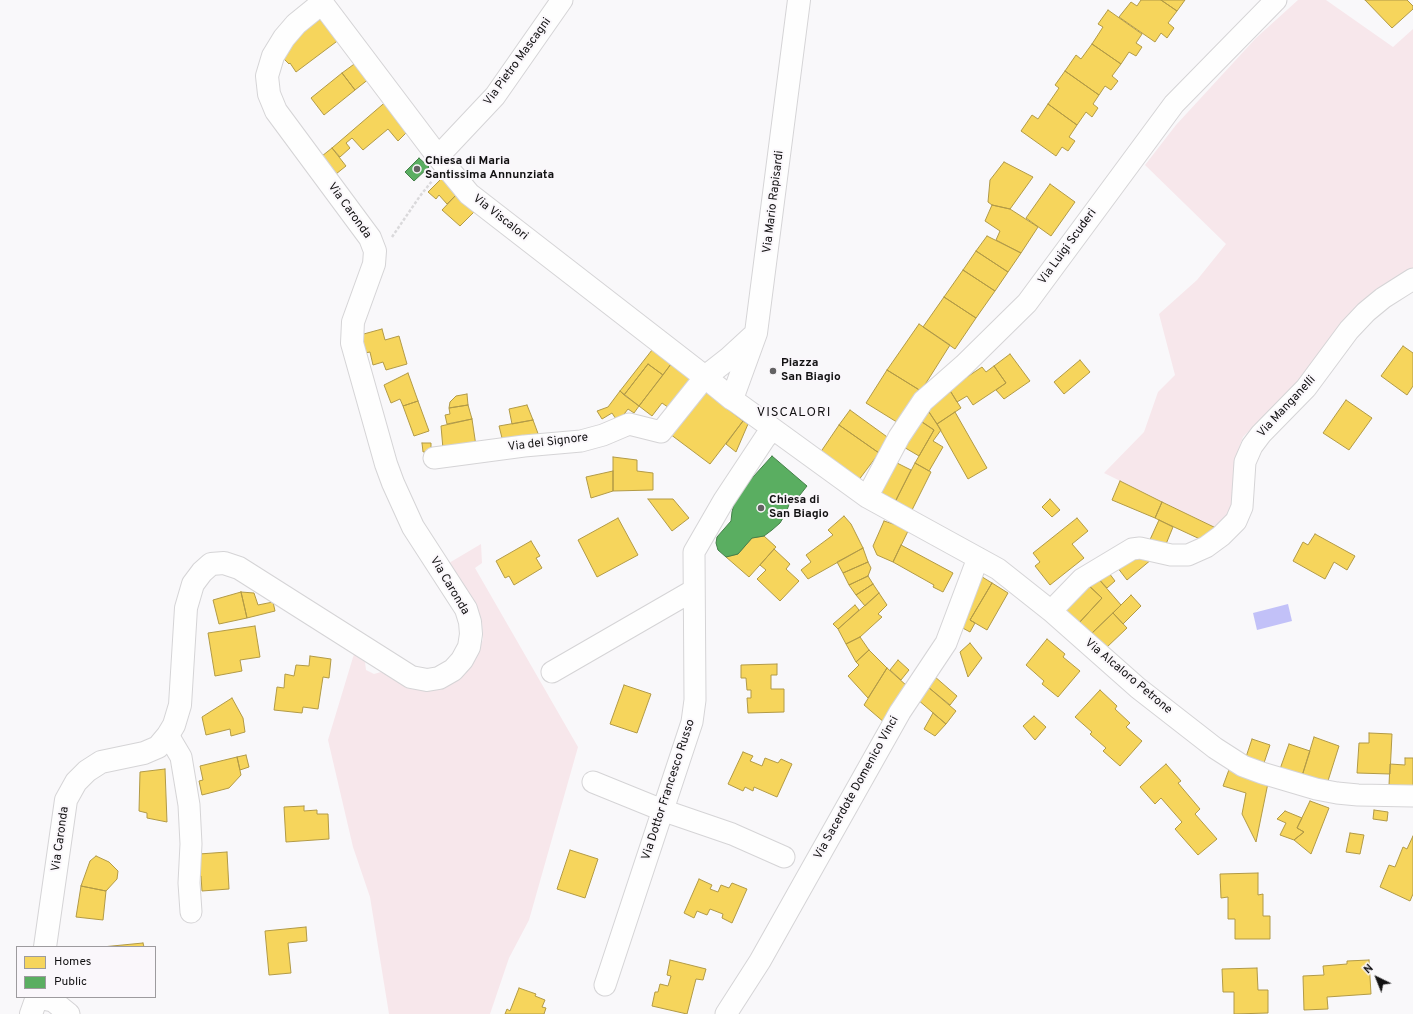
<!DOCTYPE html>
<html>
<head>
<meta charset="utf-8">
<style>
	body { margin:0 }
	#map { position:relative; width:1413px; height:1014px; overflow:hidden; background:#f9f8fa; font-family:Overpass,sans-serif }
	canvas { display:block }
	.legend { position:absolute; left:16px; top:946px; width:140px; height:52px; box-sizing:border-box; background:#faf7fb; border:1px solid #9d9b9e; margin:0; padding:5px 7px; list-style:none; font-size:12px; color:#121112 }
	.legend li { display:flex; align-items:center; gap:8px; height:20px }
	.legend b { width:20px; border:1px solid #9d9b9e }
	.north { position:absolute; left:1357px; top:958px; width:40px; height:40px; -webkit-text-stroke:3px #faf7fb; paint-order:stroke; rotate:317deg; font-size:11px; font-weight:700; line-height:16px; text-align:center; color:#121112 }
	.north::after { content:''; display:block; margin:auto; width:14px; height:18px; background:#121112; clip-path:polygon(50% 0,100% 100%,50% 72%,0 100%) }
</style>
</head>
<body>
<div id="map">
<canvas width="1413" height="1014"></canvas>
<ul class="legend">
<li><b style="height:11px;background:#f6d55c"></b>Homes</li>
<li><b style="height:11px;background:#5aae61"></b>Public</li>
</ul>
<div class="north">N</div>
</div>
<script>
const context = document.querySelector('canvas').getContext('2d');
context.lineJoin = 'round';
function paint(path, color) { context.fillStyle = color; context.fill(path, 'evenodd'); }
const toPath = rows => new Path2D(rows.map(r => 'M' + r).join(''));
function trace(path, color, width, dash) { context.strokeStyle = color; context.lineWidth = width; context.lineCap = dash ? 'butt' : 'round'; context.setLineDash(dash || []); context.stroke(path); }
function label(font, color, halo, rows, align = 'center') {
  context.font = font + ' Overpass,sans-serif'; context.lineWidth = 4; context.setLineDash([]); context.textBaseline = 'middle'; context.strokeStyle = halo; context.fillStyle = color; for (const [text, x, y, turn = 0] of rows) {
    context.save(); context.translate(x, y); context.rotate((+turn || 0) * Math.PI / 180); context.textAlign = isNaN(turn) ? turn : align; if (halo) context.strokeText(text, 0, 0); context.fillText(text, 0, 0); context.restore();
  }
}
paint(toPath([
	[1298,0,1326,0,1393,47,1413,29,1413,268,1392,282,1304,375,1243,437,1235,459,1235,493,1231,514,1218,529,1104,473,1144,432,1158,392,1175,375,1159,314,1197,280,1226,244,1145,165,1176,125,1256,38],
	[481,544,482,563,475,568,578,747,529,920,509,958,490,1014,389,1014,370,897,353,847,328,740,354,654,365,662,366,670,374,674,381,672,406,685,451,684,464,675,478,653,483,639,482,622,477,608,449,563]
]), '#f7e7eb');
paint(toPath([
	[1288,604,1292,621,1257,630,1253,613]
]), '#c2c1f8');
const homes = toPath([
	[1141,0,1161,0,1177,11,1168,23,1174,28,1167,38,1161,33,1155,42,1119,17,1131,2,1137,6,1141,0],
	[1161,0,1185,0,1177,11,1161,0],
	[1365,0,1407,0,1413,6,1413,9,1392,28,1365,0],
	[1108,10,1142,34,1136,43,1142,47,1136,56,1129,52,1121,64,1092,44,1103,27,1098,24,1108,10],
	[323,17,340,39,296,72,290,63,289,64,282,57,301,33,323,17],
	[1092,44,1121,64,1112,76,1118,81,1111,90,1105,86,1099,95,1065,71,1076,55,1081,59,1092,44],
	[357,62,370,78,355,90,342,73,357,62],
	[1065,71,1099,95,1093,104,1098,108,1092,117,1086,112,1077,125,1048,104,1059,88,1055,85,1065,71],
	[342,73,355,90,324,115,311,98,342,73],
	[389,99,411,128,398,141,388,129,363,150,352,138,346,143,350,148,340,157,332,148,389,99],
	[1048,104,1077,125,1069,137,1075,141,1068,151,1062,147,1056,156,1021,131,1032,115,1038,119,1048,104],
	[332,148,346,166,336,174,322,156,332,148],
	[1004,162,1033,177,1010,209,992,205,988,202,990,180,1004,162],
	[442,178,458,193,447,204,439,195,436,199,428,192,442,178],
	[1050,184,1075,202,1051,236,1026,218,1050,184],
	[458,193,476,210,460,226,442,210,458,193],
	[992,205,1010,209,1038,227,1021,253,996,240,1000,231,985,221,992,205],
	[987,236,1021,253,1008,272,976,251,987,236],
	[976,251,1008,272,995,291,963,270,976,251],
	[963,270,995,291,976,318,944,297,963,270],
	[944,297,976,318,955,349,923,327,944,297],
	[919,324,950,345,921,391,887,370,919,324],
	[382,329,385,340,399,336,407,364,386,370,383,362,373,365,370,352,365,353,360,335,382,329],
	[1403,346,1413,353,1413,386,1407,395,1381,376,1403,346],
	[652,350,671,364,663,375,648,364,624,395,620,391,652,350],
	[1010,354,1030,381,1004,399,996,390,1006,383,994,366,1010,354],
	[1080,360,1090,372,1064,394,1054,382,1080,360],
	[648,364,663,375,639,406,624,395,648,364],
	[671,364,694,381,672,410,662,403,652,416,639,406,671,364],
	[994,366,1006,383,973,405,967,396,957,402,949,389,982,367,986,372,994,366],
	[887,370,921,391,900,424,866,403,887,370],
	[408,373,418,401,403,406,400,399,391,403,384,385,408,373],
	[949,389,961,408,937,424,927,409,949,389],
	[703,390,743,421,710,464,670,434,703,390],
	[620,391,639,406,634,413,628,409,618,422,612,413,602,419,597,411,608,407,620,391],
	[467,394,468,405,449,408,450,402,456,396,467,394],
	[1346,400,1372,418,1349,450,1323,433,1346,400],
	[418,401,429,431,414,436,403,406,418,401],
	[468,405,472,419,447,424,445,415,450,414,449,408,468,405],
	[527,405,533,420,512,424,509,409,527,405],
	[927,409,941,430,933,441,943,447,929,471,915,463,934,430,919,420,927,409],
	[850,410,890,439,879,453,839,425,850,410],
	[955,412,987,468,968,479,937,424,955,412],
	[472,419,476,446,443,449,441,426,472,419],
	[533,420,540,439,503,442,499,426,533,420],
	[919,420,934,430,919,456,902,446,919,420],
	[743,421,748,424,736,452,726,444,743,421],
	[839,425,879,453,858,481,820,453,839,425],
	[422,443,431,443,431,451,423,452,422,443],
	[613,457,637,460,637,471,653,473,653,490,613,491,613,457],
	[897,463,911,470,894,504,879,497,897,463],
	[915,463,931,472,911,512,894,504,915,463],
	[613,471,613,491,591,498,586,477,613,471],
	[1120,481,1162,502,1155,518,1112,500,1120,481],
	[648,499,673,499,689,518,672,531,648,499],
	[1050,499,1060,510,1052,517,1042,507,1050,499],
	[1162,502,1218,529,1202,540,1159,520,1155,518,1162,502],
	[844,516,851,524,863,548,808,579,801,570,811,562,806,555,833,535,828,530,844,516],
	[618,518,638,555,597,577,578,540,618,518],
	[1077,518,1088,531,1072,544,1084,558,1050,585,1035,566,1040,562,1033,553,1077,518],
	[1159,520,1173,527,1164,549,1148,544,1159,520],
	[884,521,909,529,893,562,877,555,873,546,884,521],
	[1315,534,1355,556,1347,570,1334,562,1325,579,1293,561,1303,542,1308,545,1315,534],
	[764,536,776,547,749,577,726,557,738,554,752,538,764,536],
	[531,541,540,556,536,558,542,568,514,585,509,576,505,578,496,561,531,541],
	[901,545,953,573,943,592,933,587,934,585,893,562,901,545],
	[863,548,868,562,843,573,837,562,863,548],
	[774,549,790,564,786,569,799,581,780,601,757,579,766,570,760,565,774,549],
	[1140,550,1152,559,1127,580,1114,563,1140,550],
	[868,562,871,568,868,576,849,585,843,573,868,562],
	[1106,569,1115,581,1107,588,1096,576,1106,569],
	[979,575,992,583,970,620,975,623,970,632,959,626,979,575],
	[868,576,873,584,856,595,849,585,868,576],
	[1096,576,1121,605,1090,635,1078,624,1102,598,1086,583,1096,576],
	[992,583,1008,593,987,630,970,620,992,583],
	[1086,583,1102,598,1078,624,1061,610,1086,583],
	[873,584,879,593,865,606,856,595,873,584],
	[241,592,247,618,219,624,213,600,241,592],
	[241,592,254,593,258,605,273,602,275,611,247,618,241,592],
	[879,593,887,605,878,614,882,617,860,637,846,644,838,629,879,593],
	[1131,595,1141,606,1123,624,1113,613,1131,595],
	[855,605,859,610,838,629,833,624,855,605],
	[1113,613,1127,628,1106,648,1090,635,1113,613],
	[255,626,260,657,240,660,242,671,215,676,208,633,255,626],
	[860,637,869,650,856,662,846,644,860,637],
	[1047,639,1065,654,1063,657,1080,671,1058,697,1042,684,1044,681,1026,665,1047,639],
	[970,643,982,658,968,677,960,652,970,643],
	[869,650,887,668,868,698,848,676,859,665,856,662,869,650],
	[310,656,331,659,329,678,323,677,318,709,303,707,302,713,274,710,277,687,284,688,285,674,294,676,296,665,309,666,310,656],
	[898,660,909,670,901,680,890,670,898,660],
	[777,664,777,675,771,675,771,689,784,689,784,712,748,713,747,698,751,698,751,690,747,690,746,678,741,678,741,665,777,664],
	[887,668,907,686,885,723,864,705,887,668],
	[934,676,957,696,950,705,928,687,934,676],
	[624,685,651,694,637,733,610,724,624,685],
	[928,687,956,711,946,724,917,699,928,687],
	[1100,690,1117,706,1115,709,1130,723,1126,727,1142,741,1120,766,1103,751,1106,748,1090,734,1092,732,1075,717,1100,690],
	[232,698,243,718,245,732,231,736,230,729,206,735,202,717,232,698],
	[933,713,946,724,935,736,924,729,933,713],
	[1034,716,1046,727,1035,740,1023,726,1034,716],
	[1369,733,1392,734,1390,774,1357,773,1359,743,1369,743,1369,733],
	[1314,737,1339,746,1327,784,1302,776,1314,737],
	[1252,739,1270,745,1264,763,1246,757,1252,739],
	[1289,744,1310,751,1302,776,1280,769,1289,744],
	[743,752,753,756,750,761,762,766,765,758,778,763,781,759,792,764,777,797,754,787,753,791,745,787,743,791,728,784,743,752],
	[246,755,249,767,240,770,237,757,246,755],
	[237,757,241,775,229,788,202,795,199,781,203,780,200,766,237,757],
	[1405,758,1413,758,1413,786,1389,785,1390,764,1405,765,1405,758],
	[1166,764,1181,781,1178,783,1200,809,1195,814,1217,839,1198,855,1175,829,1182,822,1161,798,1155,804,1140,787,1166,764],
	[1230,767,1268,783,1256,842,1242,814,1246,793,1223,786,1230,767],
	[165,769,167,822,147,818,147,813,139,811,140,772,165,769],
	[1310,801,1329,808,1311,854,1294,840,1304,832,1297,828,1310,801],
	[304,806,304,811,317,810,317,814,328,814,329,839,286,842,284,807,304,806],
	[1374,810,1388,812,1387,821,1373,819,1374,810],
	[1285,811,1302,818,1297,828,1304,832,1294,840,1280,835,1286,823,1277,819,1285,811],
	[1350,833,1364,835,1360,854,1346,852,1350,833],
	[1413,836,1413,894,1410,901,1380,887,1389,865,1395,867,1403,847,1407,849,1413,836],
	[570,850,598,859,585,898,557,889,570,850],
	[227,852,229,889,202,891,201,876,196,876,199,854,227,852],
	[96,856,109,862,118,871,117,879,106,891,81,886,90,861,96,856],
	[1258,873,1258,895,1263,894,1263,916,1270,916,1270,939,1235,939,1235,919,1228,919,1228,897,1221,898,1220,874,1258,873],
	[699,879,712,885,710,889,718,892,721,885,729,888,732,883,747,889,732,923,722,918,723,914,710,909,707,915,697,911,694,918,684,913,699,879],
	[81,886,106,891,103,920,76,917,81,886],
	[306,927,307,941,288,943,291,973,269,975,265,931,306,927],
	[143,943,144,947,102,947,143,943],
	[670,960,706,969,703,980,696,979,687,1014,652,1006,655,992,658,992,660,984,668,986,671,976,667,975,670,960],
	[1369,960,1371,994,1327,997,1328,1009,1304,1010,1303,976,1324,975,1323,966,1347,964,1347,961,1369,960],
	[1257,968,1258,990,1268,990,1268,1013,1234,1014,1234,992,1223,992,1222,969,1257,968],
	[519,988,536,994,535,996,545,1000,542,1007,546,1008,544,1014,505,1014,507,1009,510,1011,519,988]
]);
paint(homes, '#f6d55c');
trace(homes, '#b29a46', 1);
const public = toPath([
	[419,158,429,167,414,181,405,172,419,158],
	[772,456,807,486,796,500,792,496,786,513,780,523,772,530,764,536,752,538,738,554,726,557,718,550,716,543,717,537,731,521,732,512,735,500,744,487,772,456]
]);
paint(public, '#5aae61');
trace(public, '#447f49', 1);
const minor = toPath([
	[436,154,446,148,495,96,562,0],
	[732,399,867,497,998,569,1051,611,1138,688,1215,748,1243,766,1262,773,1316,789,1337,793,1358,795,1413,796],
	[434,458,524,446,581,441,603,435,629,424,661,432,705,377],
	[867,497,899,437,923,401,964,365,1027,303,1174,104,1276,0],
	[1051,611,1082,579,1132,549,1140,548,1171,555,1188,555,1206,547,1221,536,1236,521,1242,507,1245,462,1252,446,1261,434,1306,388,1349,330,1366,312,1383,298,1413,279],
	[552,672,694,590],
	[168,735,181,757,189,805,191,844,189,883,191,912],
	[593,782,662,810,732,834,784,857],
	[605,985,692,722,695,700,694,552,724,500,765,438,773,429],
	[36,998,53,1001,69,1014],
	[726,1014,760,961,900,712,946,643,978,558]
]);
const tertiary = toPath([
	[705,377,728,359,753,336],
	[45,947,66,800,76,782,87,771,101,762,144,753,158,747,168,735,174,725,180,705,186,608,193,584,202,572,211,564,224,563,239,568,411,677,427,680,439,678,453,670,462,660,469,647,471,634,470,622,466,609,413,527,393,483,386,464,352,343,353,322,374,264,375,251,370,238,276,111,269,94,267,76,273,56,284,38,296,24,322,3,436,154,469,194,705,377,732,399,756,333,799,0],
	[31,1014,37,997]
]);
trace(minor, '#d5d4d6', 23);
trace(tertiary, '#d5d4d6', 24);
trace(toPath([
	[392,237,420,196,432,181]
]), '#dad9db', 2.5, [3, 2]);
trace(minor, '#fefefe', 21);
trace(tertiary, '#fefefe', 22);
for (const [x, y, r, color] of [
	[417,169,4,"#636263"],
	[773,371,4,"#636263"],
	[761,508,4,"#636263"]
]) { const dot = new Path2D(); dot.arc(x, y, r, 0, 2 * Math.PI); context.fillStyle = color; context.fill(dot); trace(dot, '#faf7fb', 1.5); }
label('12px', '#121112', '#faf7fb', [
	["Via Pietro Mascagni",518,62,-54],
	["Via Mario Rapisardi",774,202,-83],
	["Via Caronda",349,211,54],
	["Via Viscalori",500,218,38],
	["Via Luigi Scuderi",1068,247,-54],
	["Via Manganelli",1287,407,-47],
	["Via del Signore",548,443,-7],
	["Via Caronda",449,586,59],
	["Via Alcaloro Petrone",1128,677,40],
	["Via Sacerdote Domenico Vinci",857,788,-61],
	["Via Dottor Francesco Russo",669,790,-72],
	["Via Caronda",61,839,-82]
]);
label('bold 12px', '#121112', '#faf7fb', [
	["Chiesa di Maria",425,162],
	["Santissima Annunziata",425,176],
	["Piazza",781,364],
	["San Biagio",781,378],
	["Chiesa di",769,501],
	["San Biagio",769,515]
], 'left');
context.letterSpacing = '1px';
label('13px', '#121112', '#faf7fb', [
	["VISCALORI",794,413]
]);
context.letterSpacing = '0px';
</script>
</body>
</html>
